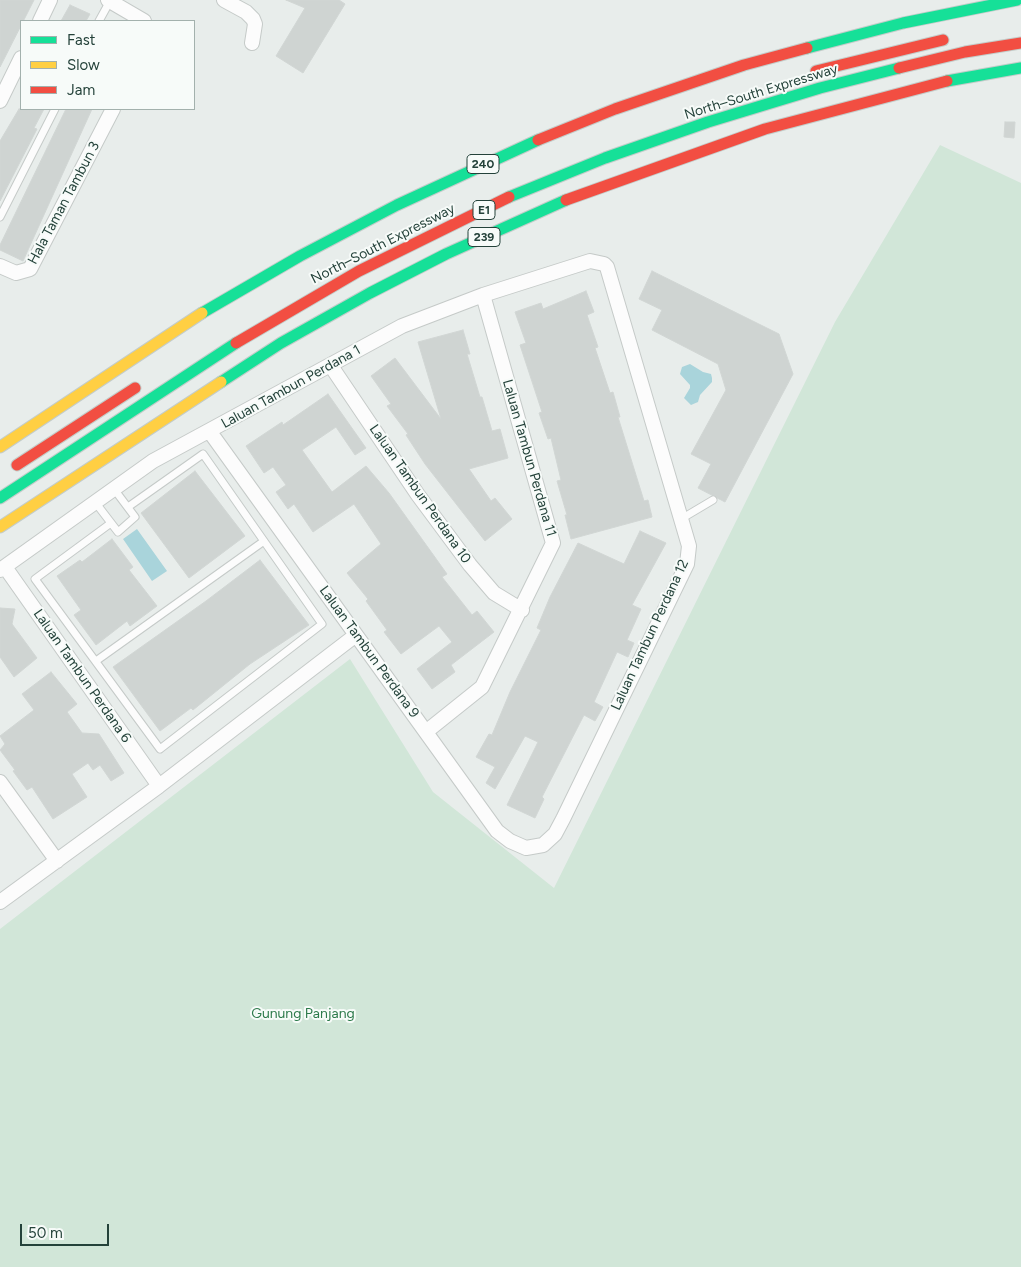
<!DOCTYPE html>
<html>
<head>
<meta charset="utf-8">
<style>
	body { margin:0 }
	#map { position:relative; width:1021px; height:1267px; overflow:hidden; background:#e8edeb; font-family:Figtree,sans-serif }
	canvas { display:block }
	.legend { position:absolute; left:20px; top:20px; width:175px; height:90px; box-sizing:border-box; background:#f7fbf9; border:1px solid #a3b1ad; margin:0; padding:6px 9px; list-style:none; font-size:15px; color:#24423a }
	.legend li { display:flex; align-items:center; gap:10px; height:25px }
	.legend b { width:25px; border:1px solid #a3b1ad }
	.scale { position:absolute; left:20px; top:1224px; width:89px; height:22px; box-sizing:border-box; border:2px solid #24423a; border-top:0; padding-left:6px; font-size:15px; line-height:18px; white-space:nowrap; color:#24423a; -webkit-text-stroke:4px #f7fbf9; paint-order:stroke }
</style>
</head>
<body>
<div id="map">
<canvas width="1021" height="1267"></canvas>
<ul class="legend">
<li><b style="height:6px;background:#16e098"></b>Fast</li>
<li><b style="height:6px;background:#ffcf43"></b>Slow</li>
<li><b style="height:6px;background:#f24e42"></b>Jam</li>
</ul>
<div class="scale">50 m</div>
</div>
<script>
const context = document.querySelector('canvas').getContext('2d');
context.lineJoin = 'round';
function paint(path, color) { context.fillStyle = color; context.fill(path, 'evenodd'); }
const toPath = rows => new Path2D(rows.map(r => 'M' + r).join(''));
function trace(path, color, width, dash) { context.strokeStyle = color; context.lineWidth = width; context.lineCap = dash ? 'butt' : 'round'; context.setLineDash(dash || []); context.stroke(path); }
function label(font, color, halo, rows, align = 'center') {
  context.font = font + ' Figtree,sans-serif'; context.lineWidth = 4; context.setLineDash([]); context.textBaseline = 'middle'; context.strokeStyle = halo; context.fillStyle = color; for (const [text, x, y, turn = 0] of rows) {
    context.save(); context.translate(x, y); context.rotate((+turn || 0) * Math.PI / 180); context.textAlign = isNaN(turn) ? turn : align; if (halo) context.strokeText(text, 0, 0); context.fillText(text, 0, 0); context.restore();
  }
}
paint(toPath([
	[940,145,1021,183,1021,1267,0,1267,0,929,350,659,433,792,554,888,835,322]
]), '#d1e6d8');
paint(toPath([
	[690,364,703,372,711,374,712,378,712,382,700,395,698,402,691,405,684,398,690,388,690,385,680,374,682,367],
	[137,529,167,571,152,581,123,539]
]), '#a9d4db');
const building = toPath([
	[0,0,34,0,0,67,0,0],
	[286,0,339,0,345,4,303,73,276,56,305,8,286,0],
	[70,5,90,14,86,21,61,21,70,5],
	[19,109,44,109,34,128,37,129,0,201,0,141,19,109],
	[66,109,92,109,23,261,0,250,0,245,66,109],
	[1005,122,1015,122,1014,138,1004,137,1005,122],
	[652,271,779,334,793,374,725,502,698,488,711,464,691,454,726,390,718,364,652,330,662,310,639,299,652,271],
	[586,291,594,312,587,315,598,347,595,348,610,393,613,392,620,417,618,417,644,501,648,500,652,517,571,539,565,515,567,515,557,481,561,480,551,438,548,439,539,413,542,412,520,345,526,343,515,312,541,303,543,309,586,291],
	[463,330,470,354,467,354,480,397,482,397,492,431,500,429,508,458,469,469,491,501,495,498,512,519,485,541,425,464,406,435,408,434,387,406,391,404,371,376,395,358,441,419,418,342,463,330],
	[328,394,366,448,355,455,336,427,302,450,332,492,366,466,389,493,447,574,442,577,472,615,477,611,494,632,451,665,455,672,432,689,417,669,452,642,439,626,401,654,384,632,387,630,366,601,368,599,347,573,381,544,354,504,313,532,294,504,288,509,276,492,286,485,273,467,264,473,246,446,282,422,283,425,328,394],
	[195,471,245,536,189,578,141,513,195,471],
	[640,531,666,543,632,605,641,609,627,640,634,643,628,657,617,652,594,702,603,707,595,721,584,715,542,797,544,799,535,818,507,805,538,742,525,736,495,789,486,783,495,767,476,757,489,734,492,735,510,692,541,630,537,628,550,597,578,543,624,564,640,531],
	[112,539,133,567,129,570,157,606,130,626,127,621,96,645,74,615,81,610,57,576,80,560,82,562,112,539],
	[260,560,309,625,250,664,193,710,191,708,160,731,113,667,206,601,260,560],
	[0,608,15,609,12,624,37,658,14,677,0,657,0,608],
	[51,672,77,704,67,712,82,733,99,734,124,773,111,781,100,765,93,770,88,763,72,774,87,797,53,819,32,787,27,790,13,771,15,770,0,750,5,744,0,736,34,710,22,694,51,672]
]);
paint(building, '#cfd4d2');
trace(building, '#d1d6d4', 1);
const lane = toPath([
	[99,21,110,1],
	[0,217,55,109],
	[95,502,118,532,135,517,114,489],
	[681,519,713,500],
	[111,523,35,579,160,749,322,624,203,454,128,507],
	[96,661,264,541]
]);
const street = toPath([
	[108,0,144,21],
	[224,0,246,12,253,19,255,24,252,43],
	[40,21,50,0],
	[0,101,21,58],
	[0,266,16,273,30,269,113,109],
	[331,366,418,495,470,565,494,593,522,610],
	[5,567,159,786],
	[0,570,153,461,402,326,483,295,590,261,604,264,607,267,689,546,687,564,563,819,555,834,543,845,526,848,510,841,497,831,210,432],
	[427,731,482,687,553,543,483,295],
	[0,782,57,861],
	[0,902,159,786,356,635]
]);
const fast = toPath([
	[807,48,903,23,1017,0],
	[947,81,1021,68],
	[509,197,605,158,708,122,820,88,899,68],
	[202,313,300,256,397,205,538,140],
	[221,382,281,343,370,293,446,254,566,200],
	[0,498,236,343]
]);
const slow = toPath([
	[0,447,202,313],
	[0,527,221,382]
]);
const jam = toPath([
	[899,68,965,52,1021,43],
	[816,71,943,40],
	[538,140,615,109,744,65,807,48],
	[566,200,765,129,947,81],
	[236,343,359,271,509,197],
	[17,465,135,388]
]);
trace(lane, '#c5cac8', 9);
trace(street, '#c5cac8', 16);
trace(fast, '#c3ccc9', 13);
trace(slow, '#c3ccc9', 13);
trace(jam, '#c3ccc9', 13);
trace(lane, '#fcfcfc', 7);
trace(street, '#fcfcfc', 14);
trace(fast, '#16e098', 11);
trace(slow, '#ffcf43', 11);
trace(jam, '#f24e42', 11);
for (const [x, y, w] of [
	[483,164,32],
	[484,210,22],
	[484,237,32]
]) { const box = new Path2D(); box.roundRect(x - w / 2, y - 9.5, w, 19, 4); context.fillStyle = '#f7fbf9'; context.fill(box); trace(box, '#24423a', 1); }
label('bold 12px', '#24423a', null, [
	["240",483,164],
	["E1",484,210],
	["239",484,237]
]);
label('14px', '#24423a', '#f7fbf9', [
	["North–South Expressway",761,92,-17],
	["Hala Taman Tambun 3",64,203,-62],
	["North–South Expressway",383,244,-27],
	["Laluan Tambun Perdana 1",291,387,-29],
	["Laluan Tambun Perdana 11",529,458,74],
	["Laluan Tambun Perdana 10",420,494,55],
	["Laluan Tambun Perdana 12",650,635,-65],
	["Laluan Tambun Perdana 9",369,652,54],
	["Laluan Tambun Perdana 6",82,676,55]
]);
label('14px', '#2d7a4b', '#f7fbf9', [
	["Gunung Panjang",303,1014]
]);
</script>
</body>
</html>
